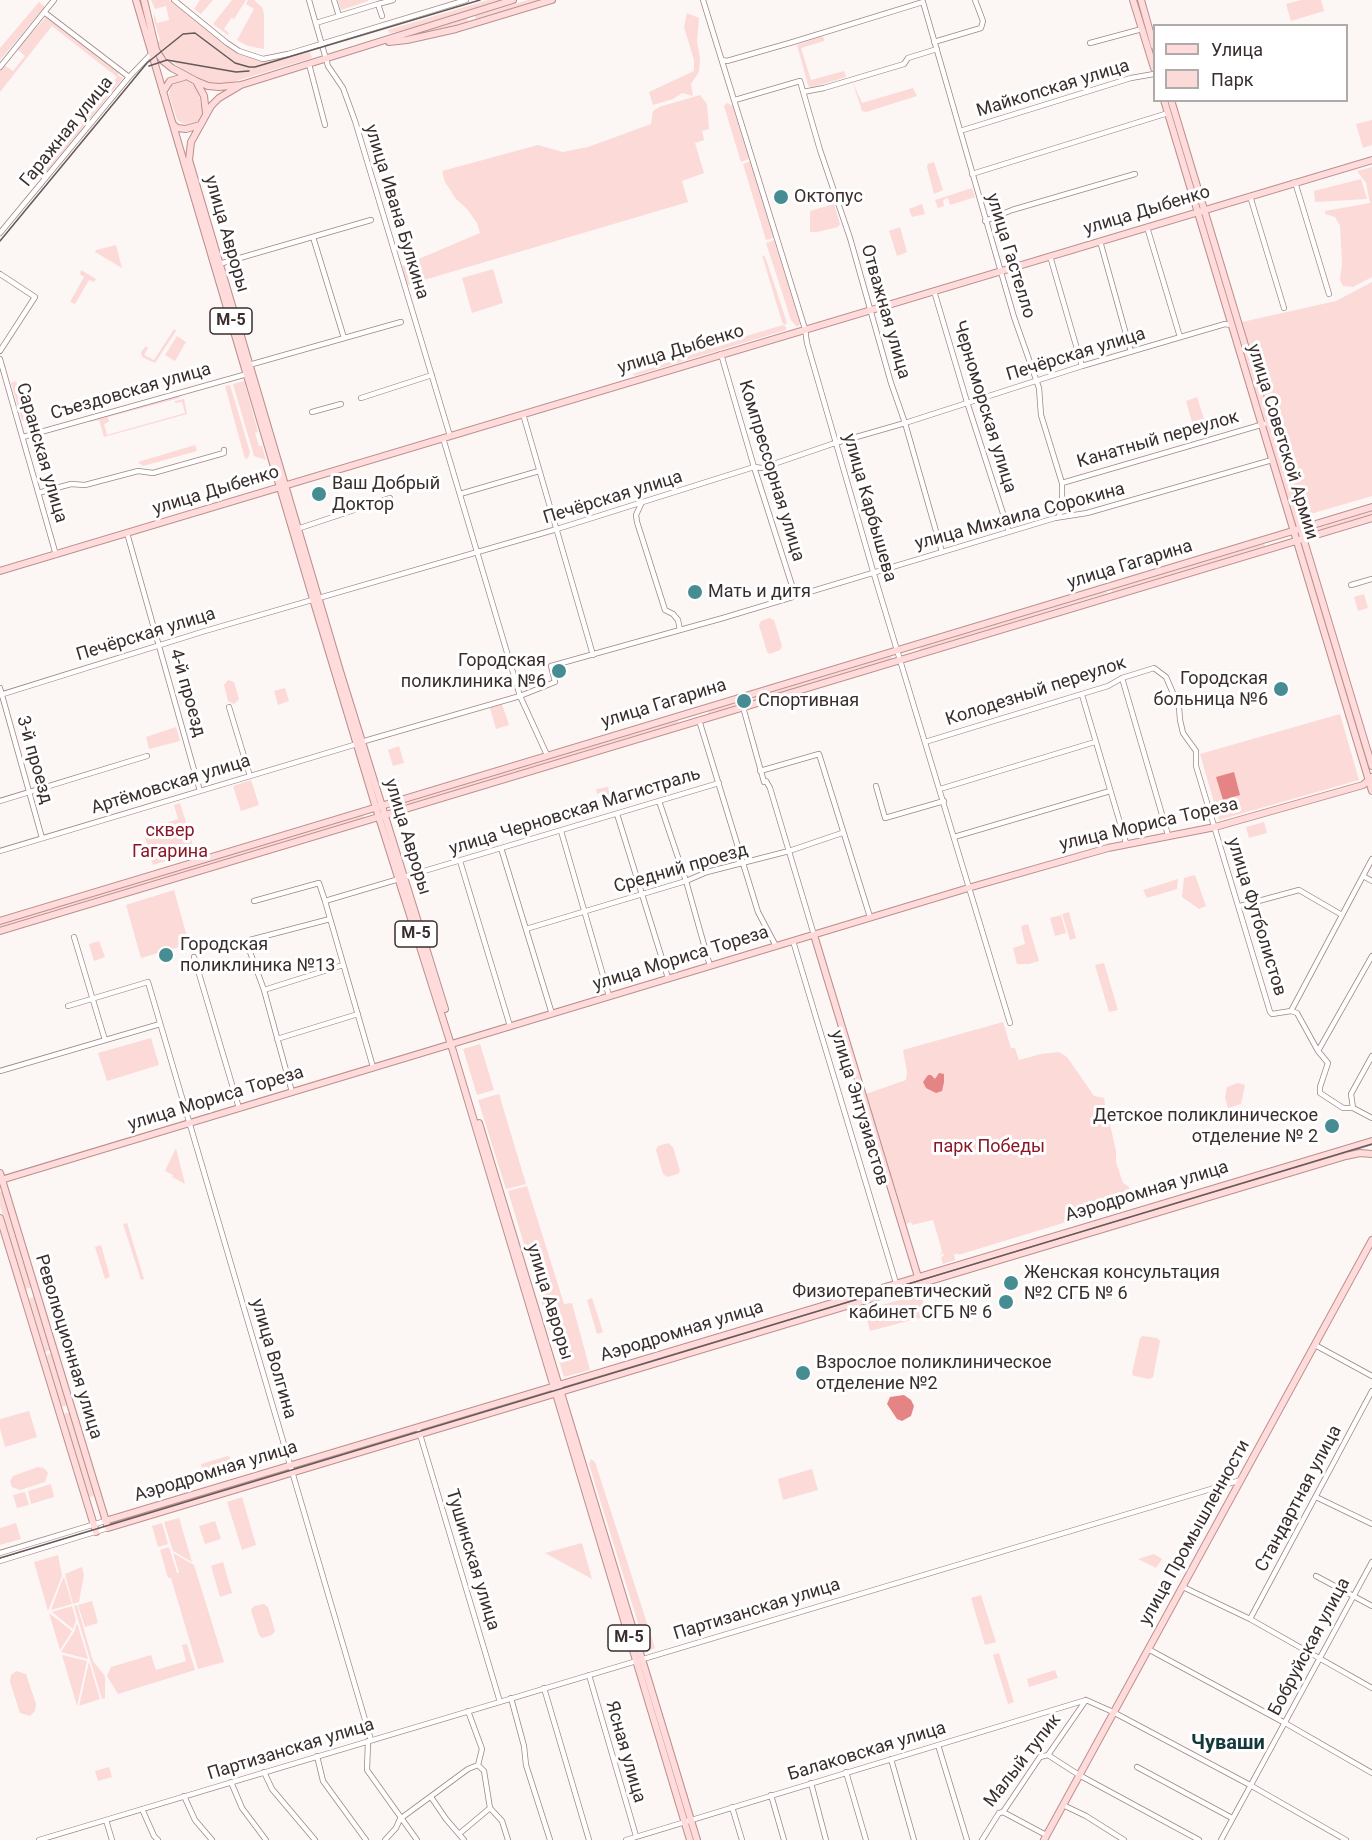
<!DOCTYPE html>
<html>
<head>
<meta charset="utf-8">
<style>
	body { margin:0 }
	#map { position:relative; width:1372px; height:1840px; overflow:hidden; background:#fcf6f5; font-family:Roboto,sans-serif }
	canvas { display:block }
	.legend { position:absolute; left:1153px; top:24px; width:195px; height:78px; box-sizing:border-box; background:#fff; border:2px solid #b0abab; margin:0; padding:8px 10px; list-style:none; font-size:18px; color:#392e2d }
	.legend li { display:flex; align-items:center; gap:12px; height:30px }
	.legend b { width:30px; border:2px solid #b0abab }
</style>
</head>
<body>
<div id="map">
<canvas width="1372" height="1840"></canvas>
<ul class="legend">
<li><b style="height:8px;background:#ffdcdb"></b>Улица</li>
<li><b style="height:16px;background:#fcdad8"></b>Парк</li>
</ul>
</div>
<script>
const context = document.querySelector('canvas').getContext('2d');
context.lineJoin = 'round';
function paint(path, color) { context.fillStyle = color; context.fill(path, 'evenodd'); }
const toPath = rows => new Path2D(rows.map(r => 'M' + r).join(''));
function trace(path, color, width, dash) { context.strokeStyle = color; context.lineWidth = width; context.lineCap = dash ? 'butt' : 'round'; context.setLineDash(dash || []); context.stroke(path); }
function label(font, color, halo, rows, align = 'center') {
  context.font = font + ' Roboto,sans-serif'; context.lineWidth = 6; context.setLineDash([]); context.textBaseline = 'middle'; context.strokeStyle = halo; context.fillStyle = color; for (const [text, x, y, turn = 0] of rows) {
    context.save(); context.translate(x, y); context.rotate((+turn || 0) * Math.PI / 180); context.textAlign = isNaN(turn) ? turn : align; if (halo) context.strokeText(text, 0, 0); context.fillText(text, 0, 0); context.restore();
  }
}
paint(toPath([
	[151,0,168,0,173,2,239,53,272,59,309,49,312,58,226,84,209,83,184,70,163,55,157,43,160,40,154,20,154,13,157,23,169,20,166,6,155,9],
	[200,0,213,0,201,14,194,9],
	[232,0,246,0,234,19,231,18,224,29,229,33,228,35,213,24],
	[248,0,254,0,262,7,264,14,264,49,248,46,237,40,254,9,246,4],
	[338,0,368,0,368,1,341,10],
	[488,0,503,0,404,31,389,33,388,30],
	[528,0,539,0,476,20,475,16],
	[1301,0,1321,0,1324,11,1291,21,1286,4],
	[39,2,45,7,0,60,0,48],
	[687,13,699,18,697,41,700,59,699,72,691,84,693,96,682,93,673,99,653,105,649,92,694,71,694,60,684,27],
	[46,17,119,72,118,75,123,78,41,179,37,176,117,77,52,26,0,92,0,70,4,65,13,71,25,56,17,49],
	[466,17,468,21,465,23,409,37,408,35],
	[822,36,824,38,824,41,801,48,811,80,844,71,846,77,811,88,808,85,797,45],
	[180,80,189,81,197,88,202,108,203,115,199,122,188,126,177,120,169,95,171,86],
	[853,83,862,103,913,88,917,96,866,112,862,111],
	[700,95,707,104,709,129,702,131,704,140,695,143,704,173,682,181,688,202,407,285,402,266,480,233,477,223,467,209,456,199,445,182,442,171,538,145,563,152,588,147,651,124,653,111,659,107],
	[727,103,733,106,747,151,749,159,741,162,724,106],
	[1372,120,1372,145,1363,148,1356,124],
	[751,161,774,238,766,240,743,164],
	[934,162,943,190,934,194,927,167,928,164],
	[1372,167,1372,277,1353,287,1343,286,1340,280,1342,264,1340,226,1335,217,1325,214,1325,211,1370,203,1366,183,1357,171],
	[1361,179,1367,199,1315,202,1314,191],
	[972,188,975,197,950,205,948,198,943,200,944,206,938,208,935,200],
	[834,204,840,224,838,227,817,232,810,232,810,211],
	[922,204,925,214,912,217,909,209],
	[900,227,907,252,897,256,889,231],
	[774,240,799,317,800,324,797,327,791,320,766,243],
	[116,245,122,268,95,252,96,250],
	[762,255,765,257,768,265,787,323,785,325,782,322],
	[493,269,503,303,472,313,462,278],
	[81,270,96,279,94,282,89,280,75,304,70,302,84,277,80,274],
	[1372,282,1372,496,1300,517,1242,322,1336,301],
	[783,325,786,327,786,330,634,376,633,374,691,355,694,352],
	[174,329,176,331,155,363,142,357,141,352,146,346,148,348,144,355,154,360],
	[177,336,186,342,175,361,165,355],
	[16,381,27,419,22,421,11,383],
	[244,381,258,432,255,433,259,446,262,446,266,460,254,456,233,384],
	[230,385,250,452,248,458,245,459,225,386],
	[179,395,180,398,108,417,109,422,104,424,107,435,185,413,182,402,175,403,175,401,184,399,187,414,104,437,99,420,90,422,89,417,92,416,94,420,100,418,100,420,100,415],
	[1197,397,1204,419,1192,422,1186,401],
	[195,445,197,451,143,466,138,462],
	[1372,510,1372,514,1309,533,1308,530],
	[1264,543,1265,546,1112,592,1111,589],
	[1106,591,1107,593,921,650,919,649,920,647],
	[1364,594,1368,608,1358,611,1354,597],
	[769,618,774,620,782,646,780,650,770,654,767,652,759,625,761,621],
	[891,656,892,659,709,714,708,713,708,711],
	[228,680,234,682,239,699,234,704,228,701,224,685],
	[285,688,289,701,278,705,274,691],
	[502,704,509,725,496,729,490,708],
	[1340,714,1359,780,1219,820,1200,754],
	[677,719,678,723,400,807,398,805],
	[176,727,180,741,149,749,146,737],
	[399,746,404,763,393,766,388,750],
	[251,780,259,805,241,811,233,786],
	[608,787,609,792,617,790,619,798,601,802,599,793,597,794,596,789],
	[180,803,195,852,153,865,143,831,178,819,174,805],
	[363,815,364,818,0,928,0,924],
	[1264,822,1267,833,1249,838,1246,827],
	[1195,875,1206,906,1199,909,1182,897,1184,878],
	[1178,879,1177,889,1147,898,1143,890],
	[174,890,189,944,141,958,126,905],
	[1069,912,1076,938,1070,940,1062,914],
	[1061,915,1066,933,1055,936,1050,918],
	[1028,924,1039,961,1029,964,1017,964,1013,948,1025,944,1021,926],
	[99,941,105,957,94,961,89,944],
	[1104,963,1118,1010,1109,1012,1095,965],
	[1003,1022,1011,1048,1015,1048,1019,1060,1041,1054,1059,1052,1067,1057,1094,1096,1104,1098,1107,1122,1110,1124,1116,1151,1116,1162,1123,1183,1129,1187,1131,1195,1130,1198,1123,1201,1092,1211,1096,1213,958,1255,958,1253,954,1255,955,1260,943,1264,941,1258,944,1255,943,1253,940,1255,942,1251,933,1220,912,1225,911,1222,906,1224,866,1094,906,1080,907,1072,903,1050],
	[151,1038,159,1065,107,1081,98,1053],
	[480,1044,494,1090,477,1095,463,1049],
	[1238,1083,1245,1085,1241,1104,1228,1108,1225,1098,1227,1087],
	[499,1094,526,1184,506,1189,478,1100],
	[668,1143,673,1147,680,1171,678,1174,667,1177,663,1174,656,1150,658,1146],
	[176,1148,185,1184,172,1177,173,1175,165,1171],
	[527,1186,564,1304,572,1303,590,1370,564,1377,508,1191],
	[4,1191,33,1287,25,1289,0,1206,0,1192],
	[127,1223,144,1279,141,1280,123,1224],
	[101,1245,110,1277,105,1279,95,1247],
	[921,1294,927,1316,870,1331,866,1316,872,1315,871,1308],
	[36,1296,52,1349,45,1352,29,1299],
	[592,1298,603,1332,597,1334,587,1300],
	[1143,1336,1157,1338,1160,1341,1153,1377,1149,1379,1134,1376,1132,1373,1140,1338],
	[53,1353,69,1405,61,1407,46,1355],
	[29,1411,37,1437,5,1447,0,1429,0,1419],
	[71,1412,95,1494,92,1497,88,1496,63,1414],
	[228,1456,230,1457,229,1474,205,1480,201,1464],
	[591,1459,595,1462,655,1648,647,1652,589,1464],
	[38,1467,44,1468,48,1473,45,1482,20,1490,12,1487,10,1481,13,1476],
	[812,1469,818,1490,783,1500,778,1479],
	[51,1484,54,1497,31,1504,28,1491],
	[25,1492,29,1505,17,1508,13,1495],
	[242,1497,256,1545,242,1550,227,1502],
	[179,1518,192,1562,173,1551,164,1522],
	[215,1521,221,1539,205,1544,199,1526],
	[16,1523,21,1539,0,1545,0,1528],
	[162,1523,168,1544,158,1547,152,1526],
	[582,1543,592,1579,545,1553],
	[169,1547,177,1573,179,1573,173,1553,194,1565,224,1662,198,1669,171,1578,168,1578,160,1550],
	[1154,1554,1162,1559,1156,1568,1138,1559],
	[58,1555,62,1576,48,1611,34,1562],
	[223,1562,232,1593,220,1597,211,1566],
	[82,1567,84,1575,79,1602,73,1604,65,1574],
	[64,1577,72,1604,51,1610,61,1583],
	[981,1595,996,1642,985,1645,971,1598],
	[92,1601,98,1623,85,1627,78,1605],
	[264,1604,268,1607,275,1631,272,1635,262,1638,259,1635,251,1610,254,1606],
	[77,1605,93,1661,105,1676,105,1698,102,1699,74,1606],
	[72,1606,76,1620,73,1629,52,1612],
	[49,1613,72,1631,60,1650],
	[77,1623,88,1659,61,1652,74,1632],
	[187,1644,195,1670,118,1694,107,1676,111,1667,151,1655,156,1670,186,1661,182,1645],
	[999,1653,1014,1702,1008,1704,993,1655],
	[62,1655,87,1661,77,1706],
	[89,1662,100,1699,79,1706],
	[1055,1670,1058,1678,1029,1687,1027,1679],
	[16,1671,26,1674,36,1704,35,1711,30,1716,20,1713,10,1682,11,1675],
	[109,1767,112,1777,98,1781,95,1771]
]), '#fcdad8');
paint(toPath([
	[1234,772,1240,795,1223,800,1216,777],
	[939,1073,944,1074,944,1082,942,1091,936,1093,926,1088,923,1082,928,1075,931,1075,935,1079],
	[904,1395,911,1400,914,1406,911,1416,902,1421,897,1419,887,1404,890,1397]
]), '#e48484');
const minor = toPath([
	[174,0,227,43,239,51,263,59,288,54,466,0],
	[309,0,328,66,343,88,355,121,450,436],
	[334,0,339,16],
	[703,0,805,329,807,343,873,571,1010,1023],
	[378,4,393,0],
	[44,12,129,77],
	[316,23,378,4,382,16],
	[934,42,981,28,983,21,975,0],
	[1090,43,1142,29],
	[722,60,727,61,793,42,923,2,1014,317,1039,388,1041,415,1062,483,1062,500,1059,517],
	[309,64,325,125],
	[0,67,54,0],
	[803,92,824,88,904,64,908,58,937,49],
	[735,100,800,81,820,150,850,238,891,383,905,423,942,552],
	[960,131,1131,78,1154,74],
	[972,174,1168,113],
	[1295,182,1329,294],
	[1250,196,1284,308],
	[985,221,1012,210,1135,174],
	[1147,227,1180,337],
	[0,233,129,77,153,52],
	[313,237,344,338],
	[1100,241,1131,352],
	[1050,256,1082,366],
	[219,264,371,220],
	[0,274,35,297,0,351],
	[934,291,967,402,1009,532],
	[721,354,754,467,795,595],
	[0,359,56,555],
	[249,365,401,322],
	[361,398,432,375],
	[312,412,341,404],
	[523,414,593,655],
	[23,437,247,374],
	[443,438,520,696,547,755],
	[1062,483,1264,424],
	[38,493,71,484,85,485,138,471,153,473,224,453,224,450],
	[460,494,539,471],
	[642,502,636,515,637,522,665,610,673,614,678,620,680,630],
	[297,529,390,498],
	[127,533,200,791],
	[1351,585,1372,579],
	[1122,678,1168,835],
	[0,688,42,838],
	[0,695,205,631,557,529,754,467,762,468,832,444,905,423,1082,366,1225,324,1231,325],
	[1082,695,1126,843],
	[229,707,250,776],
	[743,707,764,782,766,781,770,788,814,935],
	[699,720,758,912,776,946],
	[361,742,520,696,555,682,551,666,723,618,1055,518,1087,513,1272,460],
	[925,742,1108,686,1122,678,1154,668,1166,677,1179,707,1180,720,1183,733,1196,751,1196,766,1270,1012,1272,1014,1291,1011,1297,1013,1318,1051,1328,1063,1320,1087,1320,1093,1343,1108,1353,1108,1351,1094,1372,1056],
	[760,771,819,754,870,917],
	[876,786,885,818,944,801],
	[940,789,1095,742],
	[0,801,147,756],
	[659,801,686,881,710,966],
	[617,814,668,978],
	[561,831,609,996],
	[954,837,1110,791],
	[501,848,552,1014],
	[0,851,357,744],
	[460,861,510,1026],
	[1363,876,1372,881],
	[404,877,719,783],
	[254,901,319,883,325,901,399,879],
	[325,901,373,1067],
	[1240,906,1299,890,1342,915],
	[526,929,686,881,707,872,789,851,842,833],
	[74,937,105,1040],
	[793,941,896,1283],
	[194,957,239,1108],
	[264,990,343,965],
	[68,1006,148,982,371,1740],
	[1291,1011,1372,859],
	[277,1039,358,1014],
	[1318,1051,1372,956],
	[0,1071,160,1024],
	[292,1092,264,990,246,941,330,919],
	[1353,1108,1372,1118],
	[1315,1345,1372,1376],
	[419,1431,500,1702],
	[1316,1497,1372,1524],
	[0,1553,105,1521],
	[0,1561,108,1528],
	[1316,1576,1372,1606],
	[1183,1587,1250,1619,1372,1688],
	[1250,1619,1372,1391],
	[1148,1649,1285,1723,1372,1773],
	[589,1675,636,1836],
	[544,1688,589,1840],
	[511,1698,524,1746,526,1765,550,1840],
	[468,1711,482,1749,478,1765],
	[368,1741,367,1770,417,1840],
	[938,1745,967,1840],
	[1048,1755,1079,1775,1199,1840],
	[317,1756,323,1781,366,1840],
	[891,1759,914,1840],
	[478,1765,484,1771,490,1808,502,1821,508,1840],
	[1137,1767,1232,1818],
	[264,1772,272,1789,315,1840],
	[846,1772,866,1840],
	[231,1782,242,1808,266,1840],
	[811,1783,826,1840],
	[771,1795,784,1840],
	[184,1796,195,1820,212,1840],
	[431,1797,446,1819,464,1840],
	[1063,1805,1086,1816,1124,1840],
	[732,1807,742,1840],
	[142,1809,154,1836,158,1840],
	[1003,1812,1046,1835],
	[106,1820,112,1840],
	[459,1834,490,1808],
	[39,1840,1241,1480],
	[385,1840,396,1828,400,1819,468,1769,478,1765],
	[626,1840,1086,1700,1113,1712,1250,1785,1346,1840],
	[982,1840,999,1813,1003,1812,1040,1757,1048,1755,1086,1700],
	[1221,1840,1372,1562]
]);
const major = toPath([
	[136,0,313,599,376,808,453,1051,690,1840],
	[144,0,156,50,163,61,172,68,196,81,208,86,219,87,241,85,513,0],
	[1133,0,1154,68],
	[1141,0,1154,46],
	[389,42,407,40,456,29,552,0],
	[196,81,204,96,206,113],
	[241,85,219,98,211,106,191,142,189,160,340,671,445,1009],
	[163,92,170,81,184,77],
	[1164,100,1372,791],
	[1171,100,1372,766],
	[173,124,177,128,186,129,200,125],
	[0,571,1372,160],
	[0,921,1372,507],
	[0,931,1372,518],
	[814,935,918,1277],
	[479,1123,697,1840],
	[0,1173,108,1528,1346,1156,1360,1153,1372,1154],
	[1,1180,975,886,1108,848,1215,827,1363,785,1372,777],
	[0,1218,96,1532],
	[105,1521,1372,1141],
	[1044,1840,1372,1240]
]);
trace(minor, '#9f8583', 6);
trace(major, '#ba908e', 8);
trace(minor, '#fff', 4.5);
trace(major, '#ffdcdb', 6);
trace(toPath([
	[149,66,167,60,236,72,249,71],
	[0,241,147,63,183,34,195,33,235,63,249,67,255,67,480,0],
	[0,1558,1372,1144]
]), '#645a59', 1.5);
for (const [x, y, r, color] of [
	[781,197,8,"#458d92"],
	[319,494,8,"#458d92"],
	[695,592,8,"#458d92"],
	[559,671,8,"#458d92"],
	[1281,689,8,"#458d92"],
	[744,701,8,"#458d92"],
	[166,955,8,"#458d92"],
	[1332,1126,8,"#458d92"],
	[1011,1283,8,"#458d92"],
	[1006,1302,8,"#458d92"],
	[803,1373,8,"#458d92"]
]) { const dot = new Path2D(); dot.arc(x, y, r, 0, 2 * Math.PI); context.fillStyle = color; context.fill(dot); trace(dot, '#fff', 2); }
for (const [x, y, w] of [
	[231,321,42],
	[416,934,42],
	[629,1638,42]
]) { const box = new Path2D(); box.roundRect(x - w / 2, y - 13, w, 26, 4.5); context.fillStyle = '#fff'; context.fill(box); trace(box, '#392e2d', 1.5); }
label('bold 16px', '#392e2d', null, [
	["М-5",231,321],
	["М-5",416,934],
	["М-5",629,1638]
]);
label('18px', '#392e2d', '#fff', [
	["Майкопская улица",1053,89,-17],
	["Гаражная улица",67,132,-51],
	["улица Дыбенко",1147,211,-17],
	["улица Ивана Булкина",396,212,73],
	["улица Авроры",226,234,74],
	["улица Гастелло",1010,256,73],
	["Отважная улица",885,312,74],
	["улица Дыбенко",681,350,-17],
	["Печёрская улица",1076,355,-17],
	["Съездовская улица",131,392,-16],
	["Черноморская улица",984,407,73],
	["Канатный переулок",1158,440,-16],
	["улица Советской Армии",1282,442,73],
	["Саранская улица",41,453,74],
	["Компрессорная улица",771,471,73],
	["улица Дыбенко",216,491,-17],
	["Печёрская улица",613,498,-17],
	["улица Карбышева",869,508,74],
	["улица Михаила Сорокина",1020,517,-15],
	["улица Гагарина",1130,565,-17],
	["Печёрская улица",146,635,-17],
	["Колодезный переулок",1036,692,-18],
	["4-й проезд",187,693,74],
	["улица Гагарина",664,704,-17],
	["3-й проезд",34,760,74],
	["Артёмовская улица",171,785,-17],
	["улица Черновская Магистраль",575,812,-17],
	["улица Мориса Тореза",1149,825,-13],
	["улица Авроры",407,837,73],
	["Средний проезд",681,869,-16],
	["улица Футболистов",1256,917,73],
	["улица Мориса Тореза",681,959,-17],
	["улица Мориса Тореза",216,1099,-17],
	["улица Энтузиастов",859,1108,73],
	["Аэродромная улица",1147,1192,-17],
	["улица Авроры",549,1302,73],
	["Аэродромная улица",682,1332,-17],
	["Революционная улица",68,1347,73],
	["улица Волгина",273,1359,74],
	["Аэродромная улица",216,1472,-17],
	["Стандартная улица",1299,1499,-62],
	["улица Промышленности",1195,1533,-61],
	["Тушинская улица",472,1560,73],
	["Партизанская улица",757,1610,-17],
	["Бобруйская улица",1310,1647,-62],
	["Партизанская улица",291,1750,-17],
	["Ясная улица",625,1752,74],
	["Балаковская улица",867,1752,-17],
	["Малый тупик",1023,1761,-52]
]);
label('18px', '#392e2d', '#fff', [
	["Октопус",794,197],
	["Ваш Добрый",332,484],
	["Доктор",332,505],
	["Мать и дитя",708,592],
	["Городская",546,661,"right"],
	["поликлиника №6",546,682,"right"],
	["Городская",1268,679,"right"],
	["больница №6",1268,700,"right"],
	["Спортивная",758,701],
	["Городская",180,945],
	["поликлиника №13",180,966],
	["Детское поликлиническое",1318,1116,"right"],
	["отделение № 2",1318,1137,"right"],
	["Женская консультация",1024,1273],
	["№2 СГБ № 6",1024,1294],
	["Физиотерапевтический",992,1292,"right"],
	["кабинет СГБ № 6",992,1313,"right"],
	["Взрослое поликлиническое",816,1363],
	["отделение №2",816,1384]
], 'left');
label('18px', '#8a1726', '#fff', [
	["сквер",170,831],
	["Гагарина",170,852],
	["парк Победы",989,1147]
]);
label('bold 20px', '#15383a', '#fff', [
	["Чуваши",1228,1744]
]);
</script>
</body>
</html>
